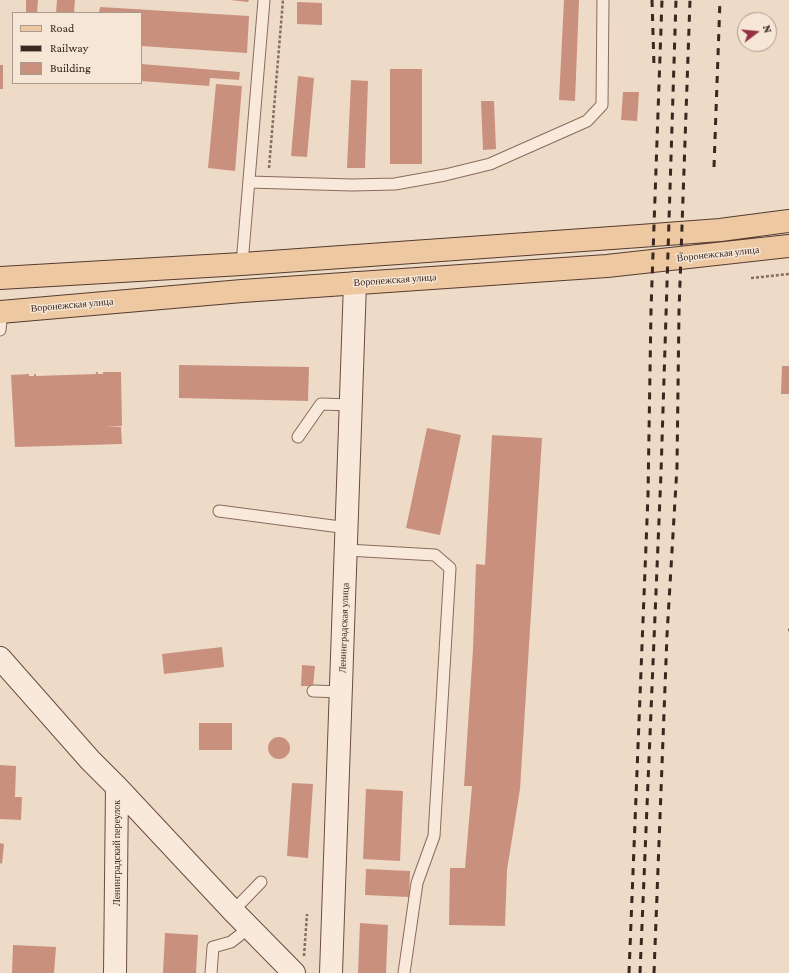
<!DOCTYPE html>
<html>
<head>
<meta charset="utf-8">
<style>
	body { margin:0 }
	#map { position:relative; width:789px; height:973px; overflow:hidden; background:#eddbc7; font-family:"Crimson Pro",serif }
	canvas { display:block }
	.legend { position:absolute; left:12px; top:12px; width:130px; height:72px; box-sizing:border-box; background:#f5e6d6; border:1px solid #aa9a8d; margin:0; padding:5px 7px; list-style:none; font-size:12px; color:#392720 }
	.legend li { display:flex; align-items:center; gap:8px; height:20px }
	.legend b { width:20px; border:1px solid #aa9a8d }
	.north { position:absolute; left:737px; top:12px; width:40px; height:40px; box-sizing:border-box; background:#f5e6d6; border:1px solid #aa9a8d; border-radius:50%; rotate:74deg; font-size:11px; font-weight:700; line-height:16px; text-align:center; color:#392720 }
	.north::after { content:''; display:block; margin:auto; width:14px; height:18px; background:#952f42; clip-path:polygon(50% 0,100% 100%,50% 72%,0 100%) }
</style>
</head>
<body>
<div id="map">
<canvas width="789" height="973"></canvas>
<ul class="legend">
<li><b style="height:5px;background:#eec8a1"></b>Road</li>
<li><b style="height:5px;background:#392720"></b>Railway</li>
<li><b style="height:11px;background:#ca907e"></b>Building</li>
</ul>
<div class="north">N</div>
</div>
<script>
const context = document.querySelector('canvas').getContext('2d');
context.lineJoin = 'round';
function paint(path, color) { context.fillStyle = color; context.fill(path, 'evenodd'); }
const toPath = rows => new Path2D(rows.map(r => 'M' + r).join(''));
function trace(path, color, width, dash) { context.strokeStyle = color; context.lineWidth = width; context.lineCap = dash ? 'butt' : 'round'; context.setLineDash(dash || []); context.stroke(path); }
function label(font, color, halo, rows, align = 'center') {
  context.font = font + ' "Crimson Pro",serif'; context.lineWidth = 3; context.setLineDash([]); context.textBaseline = 'middle'; context.strokeStyle = halo; context.fillStyle = color; for (const [text, x, y, turn = 0] of rows) {
    context.save(); context.translate(x, y); context.rotate((+turn || 0) * Math.PI / 180); context.textAlign = isNaN(turn) ? turn : align; if (halo) context.strokeText(text, 0, 0); context.fillText(text, 0, 0); context.restore();
  }
}
paint(toPath([
	[26,0,38,0,37,13,26,13],
	[57,0,75,0,74,13,56,13],
	[230,0,249,0,248,2],
	[564,0,579,0,575,101,559,100],
	[297,2,322,3,322,25,297,24],
	[100,7,249,16,247,53,141,46,141,13,99,13],
	[141,64,240,72,239,80,210,78,209,86,141,81],
	[0,65,3,65,3,89,0,89],
	[390,69,422,69,422,164,390,164],
	[298,76,314,78,307,157,291,156],
	[351,80,368,81,365,168,347,168],
	[216,84,242,86,235,171,208,168],
	[623,92,639,92,637,121,621,120],
	[481,101,494,101,496,149,483,150],
	[179,365,309,367,308,401,179,398],
	[782,366,789,366,789,394,781,394],
	[96,372,98,372,98,374,103,374,103,372,121,372,122,426,105,427,121,427,122,444,15,447,11,375,29,374,29,376,34,376,34,374,36,374,36,376,96,374],
	[427,428,461,435,440,535,406,528],
	[492,435,542,438,520,789,507,870,505,926,449,925,450,868,465,868,472,786,464,786,473,649,476,564,485,565],
	[222,647,224,667,164,674,162,654],
	[302,665,315,666,313,686,301,686],
	[199,723,232,723,232,750,199,750],
	'268 748a11 11 0 1 1 22 0a11 11 0 1 1-22 0Z',
	[0,765,16,766,15,797,22,797,21,820,0,819],
	[292,783,313,784,308,858,287,856],
	[366,789,403,791,400,861,363,859],
	[0,843,4,844,2,864,0,863],
	[366,869,410,871,409,897,365,895],
	[360,923,388,925,386,973,358,973],
	[165,933,198,935,196,973,163,973],
	[13,945,56,947,54,973,12,973]
]), '#ca907e');
const lane = toPath([
	[249,182,352,185,395,184,445,175,490,164,587,121,602,105,603,0],
	[242,264,264,0],
	[0,330,2,311],
	[298,437,321,404,351,405],
	[219,511,348,528],
	[347,550,435,555,450,568,434,836,417,883,404,973],
	[313,691,342,692],
	[233,911,261,882],
	[211,973,213,947,231,942,249,928]
]);
const secondary = toPath([
	[0,658,90,760,117,787,115,973],
	[117,787,233,911,294,973],
	[331,973,355,283]
]);
const primary = toPath([
	[0,278,242,264,640,236,720,230,789,221],
	[0,312,242,291,607,266,789,246]
]);
trace(lane, '#886c5d', 13);
trace(secondary, '#6a4d40', 24);
trace(primary, '#563b31', 24);
trace(toPath([
	[269,168,283,0],
	[751,278,789,274],
	[788,630,789,630],
	[304,956,307,914]
]), '#886c5d', 2.5, [3, 2]);
trace(lane, '#f8e9da', 11);
trace(secondary, '#f8e9da', 22);
trace(primary, '#eec8a1', 22);
trace(toPath([
	[652,0,654,66],
	[714,167,720,0],
	[629,973,648,495,651,310,662,0],
	[640,973,661,473,676,0],
	[654,973,667,635,677,467,679,311,690,0]
]), '#392720', 3, [7, 7]);
label('10px', '#392720', '#f5e6d6', [
	["Воронежская улица",718,254,-6],
	["Воронежская улица",395,280,-4],
	["Воронежская улица",72,305,-5],
	["Ленинградская улица",344,628,-88],
	["Ленинградский переулок",117,853,-90]
]);
</script>
</body>
</html>
